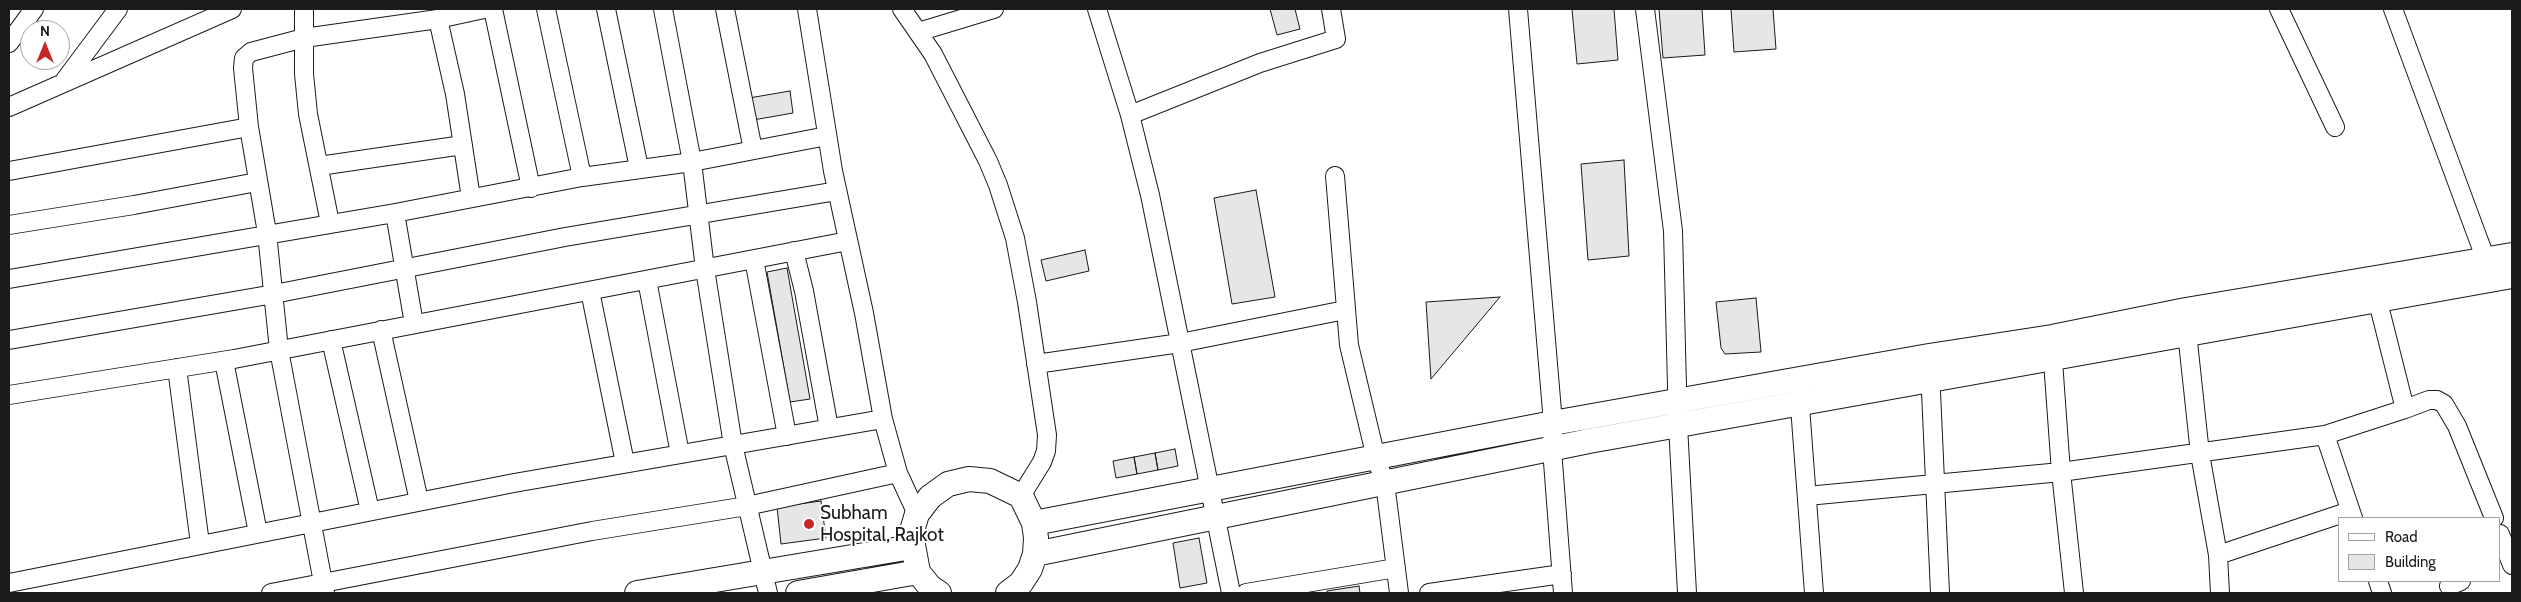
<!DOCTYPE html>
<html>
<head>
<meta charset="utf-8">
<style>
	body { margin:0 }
	#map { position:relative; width:2521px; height:602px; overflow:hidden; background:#fff; font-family:Cabin,sans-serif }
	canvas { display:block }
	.frame { position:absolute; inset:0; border:10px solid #1a1a1a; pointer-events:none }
	.legend { position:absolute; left:2338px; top:517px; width:162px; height:65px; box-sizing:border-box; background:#fff; border:1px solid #a3a3a3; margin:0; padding:6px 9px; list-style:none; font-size:15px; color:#1a1a1a }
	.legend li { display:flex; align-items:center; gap:10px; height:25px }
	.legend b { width:25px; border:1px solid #a3a3a3 }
	.north { position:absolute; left:20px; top:20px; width:50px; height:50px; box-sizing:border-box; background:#fff; border:1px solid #a3a3a3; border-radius:50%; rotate:0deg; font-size:14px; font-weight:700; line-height:20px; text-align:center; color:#1a1a1a }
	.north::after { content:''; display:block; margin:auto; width:18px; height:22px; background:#c62828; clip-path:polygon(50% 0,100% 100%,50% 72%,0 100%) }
</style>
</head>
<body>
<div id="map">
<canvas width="2521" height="602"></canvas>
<div class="frame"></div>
<ul class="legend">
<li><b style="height:6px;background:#fff"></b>Road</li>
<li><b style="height:14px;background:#e6e6e6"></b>Building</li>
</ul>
<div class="north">N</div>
</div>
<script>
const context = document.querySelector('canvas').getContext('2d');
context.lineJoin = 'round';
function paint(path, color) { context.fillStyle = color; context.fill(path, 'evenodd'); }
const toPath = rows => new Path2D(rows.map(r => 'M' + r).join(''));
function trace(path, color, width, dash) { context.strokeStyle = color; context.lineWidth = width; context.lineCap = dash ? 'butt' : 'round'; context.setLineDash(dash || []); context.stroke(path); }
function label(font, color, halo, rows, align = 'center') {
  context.font = font + ' Cabin,sans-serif'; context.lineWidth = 4; context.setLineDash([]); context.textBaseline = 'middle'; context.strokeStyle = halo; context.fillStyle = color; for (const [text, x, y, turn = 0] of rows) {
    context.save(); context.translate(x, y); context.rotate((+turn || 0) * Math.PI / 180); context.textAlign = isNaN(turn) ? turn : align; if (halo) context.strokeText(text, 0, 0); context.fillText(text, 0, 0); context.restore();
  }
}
const building = toPath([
	[1270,9,1295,9,1300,29,1277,35,1270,9],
	[1572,9,1614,9,1618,60,1577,64,1572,9],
	[1659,9,1702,9,1705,55,1663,58,1659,9],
	[1731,9,1773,9,1776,49,1734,52,1731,9],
	[790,91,793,113,753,120,749,98,790,91],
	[1624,160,1629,256,1588,260,1581,164,1624,160],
	[1256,190,1275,297,1232,304,1214,198,1256,190],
	[1085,250,1089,271,1046,281,1041,260,1085,250],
	[787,268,810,399,790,402,767,272,787,268],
	[1500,297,1431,379,1426,302,1500,297],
	[1756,298,1761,352,1725,354,1721,348,1716,302,1756,298],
	[1175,449,1178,466,1158,470,1155,453,1175,449],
	[1155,453,1158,470,1137,474,1134,457,1155,453],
	[1134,457,1137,474,1116,478,1113,461,1134,457],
	[821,501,826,538,781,544,777,507,821,501],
	[1199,538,1207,583,1180,588,1173,543,1199,538],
	[1359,586,1360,593,1327,593,1327,591,1359,586]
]);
paint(building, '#e6e6e6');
trace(building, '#1a1a1a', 1);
const minor = toPath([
	[304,9,304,74,308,114,330,223],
	[493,9,531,188],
	[546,9,582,177],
	[606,9,639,168],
	[663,9,692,162,705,269,733,445,768,593],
	[725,9,753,150],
	[807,9,833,171,864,313,883,419,898,473,917,514],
	[902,9,933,54,988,161,998,185,1015,238,1027,302,1047,435,1046,451,1042,462,1021,496],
	[1097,9,1130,115,1150,195,1231,593],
	[1518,9,1553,423,1552,449,1563,593],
	[1645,9,1673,231,1678,425,1687,593],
	[2279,9,2335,127],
	[2393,9,2486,260],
	[918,32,994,9],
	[9,43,34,9],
	[65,80,118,9],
	[9,107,232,9],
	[1130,115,1260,63,1336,39,1331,9],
	[319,166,463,145],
	[9,171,249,127],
	[1335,176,1349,345,1376,458,1385,483,1399,593],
	[471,198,455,94,438,19,484,9],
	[395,213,414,324],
	[9,225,134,205,257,182],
	[794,251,804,291,829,428],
	[754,259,787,436],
	[9,279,395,213,582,177,692,162,827,136],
	[647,280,680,454],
	[590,291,625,463],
	[2186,323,2200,454,2218,555,2220,593],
	[381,330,419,501],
	[9,340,274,294,565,237,837,191],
	[331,340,370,511],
	[2052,347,2061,472,2074,593],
	[224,361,258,533],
	[1036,364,1180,343,1345,310],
	[177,368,200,544],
	[1930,369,1940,593],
	[1799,393,1814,593],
	[9,395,234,359,848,241],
	[2405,409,2429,400,2437,400,2444,404,2457,426,2494,518],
	[1807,496,2061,472,2325,435],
	[2353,518,2325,435,2405,409,2375,290],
	[2500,534,2512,565],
	[2218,555,2350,511],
	[2378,581,2382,593],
	[9,583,514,483,883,419],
	[2449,586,2461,581],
	[271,593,592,531,747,506,898,473],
	[325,593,279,350,267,233,249,127,243,68,244,58,251,52,304,38,438,19],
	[1246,593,1396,568],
	[1429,593,1562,574]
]);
const secondary = toPath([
	[1034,523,1553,423,1929,356,2052,337,2186,310,2512,255],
	[1035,554,1589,441,2512,276],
	[637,593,912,547],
	[798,593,918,572],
	[939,593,930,587,918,572,911,534,917,514,930,497,948,484,969,479,990,481,1021,496,1034,523,1036,538,1035,554,1030,569,1021,583,1008,593]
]);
trace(minor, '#1a1a1a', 20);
trace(secondary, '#1a1a1a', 26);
trace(minor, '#fff', 18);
trace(secondary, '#fff', 24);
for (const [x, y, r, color] of [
	[809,524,6,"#c62828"]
]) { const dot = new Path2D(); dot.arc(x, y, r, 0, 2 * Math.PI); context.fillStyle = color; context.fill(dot); trace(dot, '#fff', 2); }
label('19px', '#1a1a1a', '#fff', [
	["Subham",820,513],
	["Hospital, Rajkot",820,535]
], 'left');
</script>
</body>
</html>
